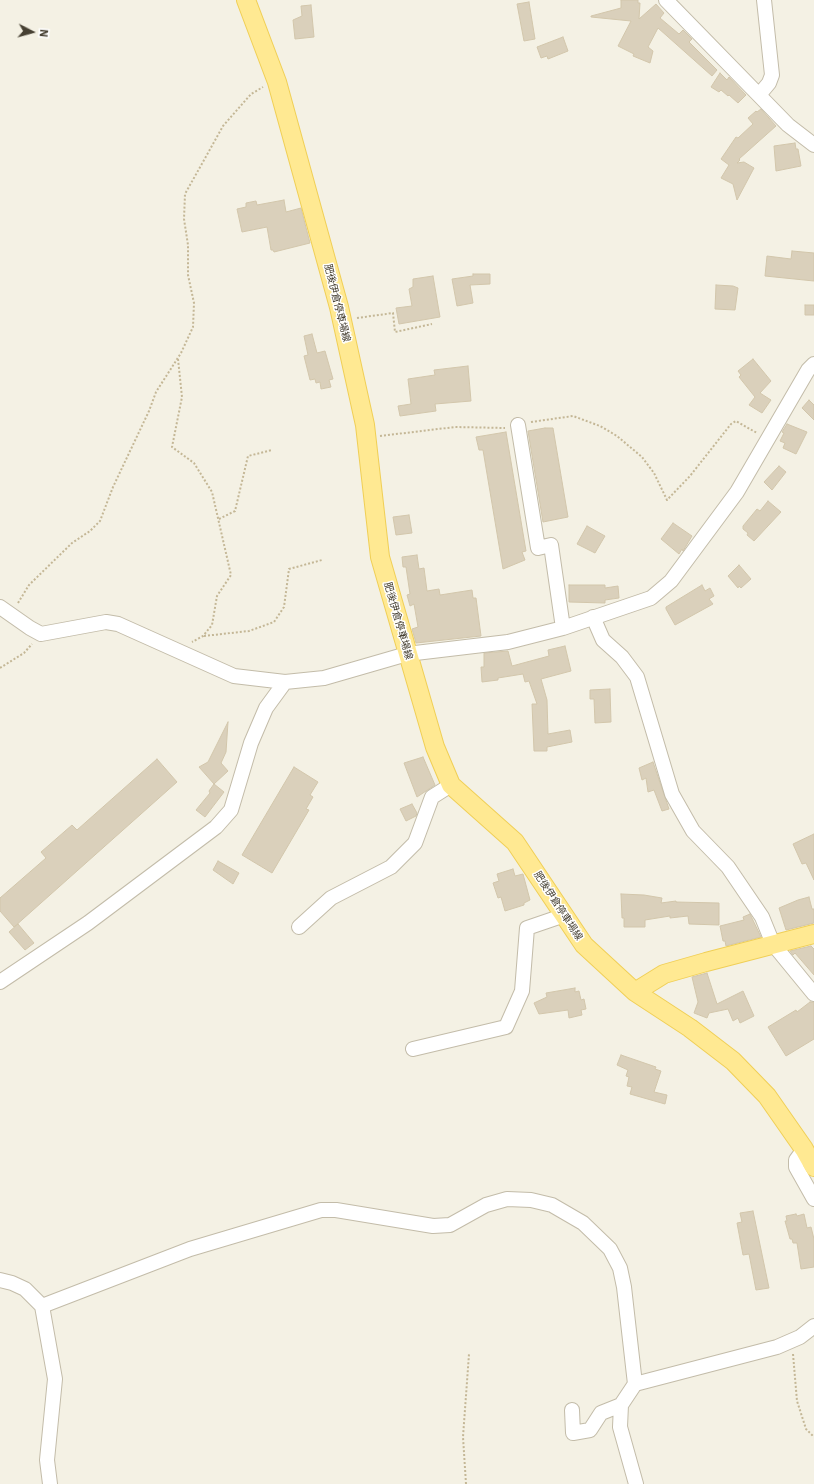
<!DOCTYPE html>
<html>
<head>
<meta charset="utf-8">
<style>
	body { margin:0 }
	#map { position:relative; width:814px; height:1484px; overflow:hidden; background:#f4f1e4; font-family:"IBM Plex Sans",sans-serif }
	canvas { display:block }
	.north { position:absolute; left:12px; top:12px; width:40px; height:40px; -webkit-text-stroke:3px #fff; paint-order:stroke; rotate:96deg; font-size:11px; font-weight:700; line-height:16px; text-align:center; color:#474133 }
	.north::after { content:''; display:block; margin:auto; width:14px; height:18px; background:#474133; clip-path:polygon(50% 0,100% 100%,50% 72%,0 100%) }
</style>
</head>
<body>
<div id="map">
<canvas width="814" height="1484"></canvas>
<div class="north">N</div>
</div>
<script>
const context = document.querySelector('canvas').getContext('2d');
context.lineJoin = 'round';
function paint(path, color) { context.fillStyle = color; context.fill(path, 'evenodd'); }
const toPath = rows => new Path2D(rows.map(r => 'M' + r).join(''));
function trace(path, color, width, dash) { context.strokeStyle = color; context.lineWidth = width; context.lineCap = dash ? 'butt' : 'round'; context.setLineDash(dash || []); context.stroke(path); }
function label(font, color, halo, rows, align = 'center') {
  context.font = font + ' "IBM Plex Sans","Noto Sans JP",sans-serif'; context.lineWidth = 3; context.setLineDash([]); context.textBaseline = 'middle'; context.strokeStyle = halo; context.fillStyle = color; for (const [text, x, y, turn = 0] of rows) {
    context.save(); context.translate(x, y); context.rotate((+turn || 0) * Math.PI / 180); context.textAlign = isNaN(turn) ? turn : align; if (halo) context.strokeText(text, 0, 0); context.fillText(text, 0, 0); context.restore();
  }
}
const building = toPath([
	[621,0,638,0,638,3,640,3,639,19,656,4,664,13,660,18,679,34,683,30,692,39,689,42,717,70,712,76,658,28,648,47,653,51,650,63,633,56,634,54,618,46,631,21,591,17,591,16,621,8,621,0],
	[529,2,535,39,524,41,517,4,529,2],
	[311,5,314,37,295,39,293,20,302,16,301,6,311,5],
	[563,37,568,51,548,59,547,56,541,58,537,47,563,37],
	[720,73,727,80,729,77,746,95,738,103,729,95,728,96,721,90,719,92,711,87,720,73],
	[761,109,776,126,739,159,740,160,737,163,744,162,754,168,737,200,733,184,721,178,729,165,721,159,736,137,738,138,753,124,748,118,756,111,757,112,761,109],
	[795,143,796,149,798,149,801,166,776,171,774,146,795,143],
	[284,200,286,212,301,208,310,243,274,252,273,250,271,250,267,227,242,232,237,209,246,207,246,203,256,201,257,205,284,200],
	[792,251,814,253,814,281,765,276,767,256,791,259,792,251],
	[473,274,490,274,490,284,470,285,473,303,457,306,452,279,473,276,473,274],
	[433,276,440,317,399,324,396,308,412,306,409,289,413,287,413,279,433,276],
	[716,285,733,286,738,288,735,310,715,309,716,285],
	[805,305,814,305,814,315,805,315,805,305],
	[312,334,317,353,325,351,333,379,329,380,331,387,321,389,320,382,316,383,315,379,310,380,304,356,308,355,304,336,312,334],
	[753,359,771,381,760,393,771,400,762,413,749,405,755,397,739,377,741,375,738,371,753,359],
	[468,366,471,401,435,404,436,411,400,416,398,406,411,404,408,379,435,375,434,370,468,366],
	[809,400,814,405,814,420,802,408,809,400],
	[787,424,807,432,796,454,783,448,785,443,780,441,784,433,782,432,787,424],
	[545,428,553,428,568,517,543,522,528,431,545,428],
	[506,432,526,551,522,552,525,560,503,569,483,450,479,450,476,437,506,432],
	[779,466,786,472,772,490,764,482,779,466],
	[768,501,781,512,754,541,747,535,748,533,743,529,743,526,757,509,760,511,768,501],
	[409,515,412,533,396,535,393,517,409,515],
	[673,523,692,536,683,551,682,549,679,554,661,539,673,523],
	[587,526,605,536,595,553,577,544,587,526],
	[417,555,419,569,424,568,427,591,439,589,440,595,472,590,473,598,476,598,481,636,416,643,412,629,418,627,414,604,410,606,407,595,410,594,406,567,403,567,402,557,417,555],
	[739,565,751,579,741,588,739,586,738,588,728,576,739,565],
	[569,585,605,585,605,588,618,586,619,598,605,600,605,603,569,602,569,585],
	[702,585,705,591,710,588,714,596,709,599,713,604,675,625,666,609,666,607,702,585],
	[565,646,571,671,541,679,547,700,548,734,570,730,572,742,547,747,547,751,534,751,532,704,537,704,529,681,525,682,523,674,498,678,498,680,482,682,481,667,484,667,484,653,508,651,512,666,549,656,548,650,565,646],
	[610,689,611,722,595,723,594,699,590,699,590,690,610,689],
	[228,722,226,752,221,763,228,771,214,784,199,767,208,762,228,722],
	[423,757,435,785,417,797,404,763,423,757],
	[157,759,177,782,14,927,0,911,0,898,46,858,41,852,72,825,77,830,157,759],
	[653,762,669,809,662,811,654,790,648,792,646,778,642,780,639,768,653,762],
	[294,767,318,782,310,795,313,797,306,809,309,810,272,873,242,855,294,767],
	[214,784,224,792,205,817,196,810,210,793,209,791,214,784],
	[412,804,417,813,416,816,406,821,400,809,412,804],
	[814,834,814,880,806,863,802,864,793,844,814,834],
	[218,861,239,873,233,884,213,870,218,861],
	[513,869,515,876,523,874,530,900,524,903,524,905,505,911,501,897,498,898,493,883,499,881,497,874,513,869],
	[621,894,644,895,662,898,661,903,676,901,676,902,719,903,719,925,689,924,688,916,670,918,670,916,645,920,645,927,624,927,624,918,622,918,621,894],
	[809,897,812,909,814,909,814,923,786,930,779,908,798,900,809,897],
	[750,914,761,937,726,946,725,941,723,941,720,926,744,920,743,917,750,914],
	[18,924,34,943,25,950,9,932,18,924],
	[811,946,814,949,814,975,795,953,793,955,790,951,811,946],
	[707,973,717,1004,743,991,754,1016,740,1023,738,1018,733,1021,728,1009,709,1013,707,1018,694,1013,698,1002,692,977,707,973],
	[575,988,575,992,579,991,581,1000,584,999,586,1009,581,1010,582,1015,569,1018,568,1010,539,1014,534,1003,547,997,546,993,575,988],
	[810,1002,814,1002,814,1039,786,1056,768,1027,796,1010,797,1012,810,1002],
	[621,1055,656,1067,655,1069,661,1071,654,1092,667,1095,665,1104,630,1094,632,1087,627,1086,629,1077,626,1076,628,1070,617,1065,621,1055],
	[753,1211,769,1288,756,1290,749,1254,743,1255,737,1223,742,1222,740,1213,753,1211],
	[796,1214,797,1216,804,1214,807,1228,811,1227,814,1239,814,1267,801,1269,797,1243,793,1243,792,1239,790,1239,785,1221,787,1221,786,1216,796,1214]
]);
paint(building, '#dad0bb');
trace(building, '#d2c6ab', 1);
const minor = toPath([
	[666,0,788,125,814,145],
	[759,95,769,83,772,75,764,0],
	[518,425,538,548,551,545,563,628],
	[0,607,30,628,41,634,106,622,118,624,234,676,285,682,324,678,407,654,508,642,563,628,651,598,671,581,737,492,808,370,814,364],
	[593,617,603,640,622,657,637,677,672,794,693,831,728,867,762,917,773,944,814,994],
	[299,927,331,898,391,867,415,843,432,797,451,785],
	[0,982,88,923,216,827,231,810,251,743,266,708,285,682],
	[413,1049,506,1027,522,991,527,928,565,915],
	[804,1149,796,1160,796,1167,814,1199],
	[0,1280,12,1283,25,1289,42,1306,55,1379,47,1460,50,1484],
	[42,1306,190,1249,321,1210,336,1210,433,1226,450,1225,486,1205,507,1199,531,1200,552,1205,583,1223,610,1249,620,1268,624,1287,635,1384],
	[572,1410,573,1433,590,1430,601,1413,621,1405],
	[636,1484,620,1427,621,1405,635,1384,777,1347,800,1337,814,1326]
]);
const major = toPath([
	[246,0,277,82,339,307,365,425,380,557,435,747,451,785,515,842,584,945,635,992,690,1028,733,1061,767,1096,804,1149,814,1167],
	[635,992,664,974,706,962,814,934]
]);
trace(minor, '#c3bca9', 16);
trace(major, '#f0cf56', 20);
trace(toPath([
	[357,318,393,313,395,332,432,324],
	[178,359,182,397,172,447,194,463,212,492,231,575,217,596,212,625,203,636,192,642],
	[531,422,573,416,600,426,617,436,642,457,654,473,667,500,690,476,731,424,736,421,757,433],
	[380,436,455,427,505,428],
	[219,519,235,511,248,456,272,450],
	[18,603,29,585,72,543,90,531,100,521,113,487,149,411,156,392,181,353,193,327,194,303,188,275,188,245,184,219,185,194,223,126,251,94,263,87],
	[204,636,249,631,274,622,284,607,289,569,322,560],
	[0,668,24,653,32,644],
	[793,1354,797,1401,806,1429,814,1437],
	[466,1484,463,1437,469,1354]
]), '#c4b796', 2, [2, 2]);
trace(minor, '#fff', 14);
trace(major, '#ffe992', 18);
label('10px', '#474133', '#fff', [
	["肥後伊倉停車場線",337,303,76],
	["肥後伊倉停車場線",398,621,74],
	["肥後伊倉停車場線",558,906,57]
]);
</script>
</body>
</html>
